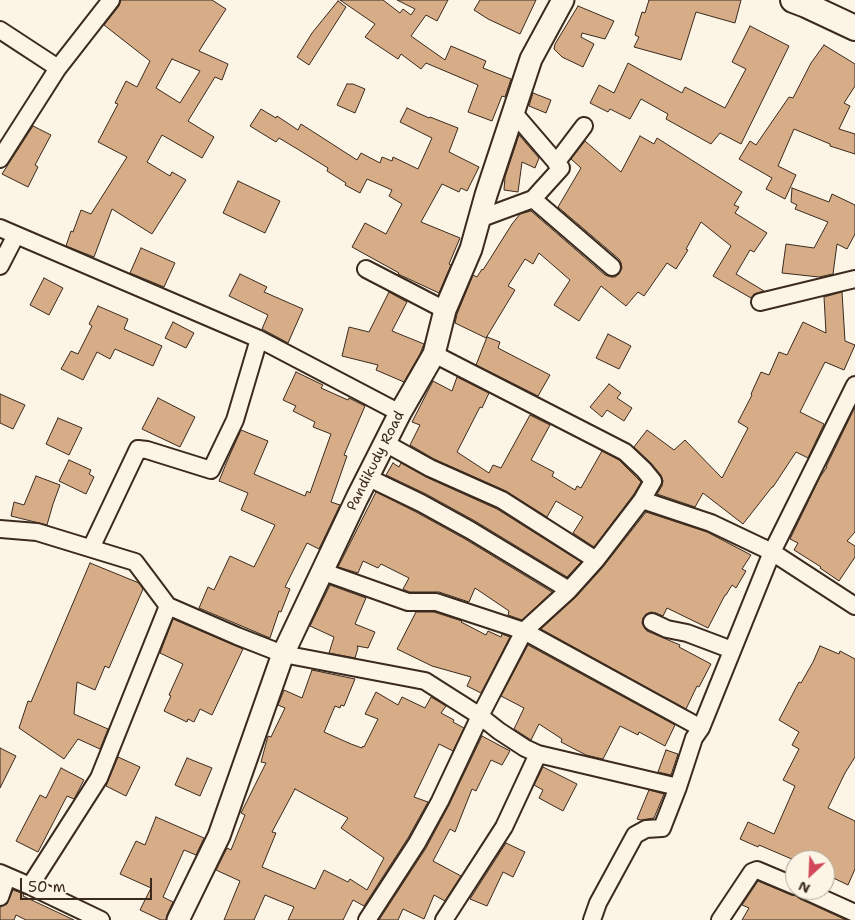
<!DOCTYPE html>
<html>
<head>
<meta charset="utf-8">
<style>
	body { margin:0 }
	#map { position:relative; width:855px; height:920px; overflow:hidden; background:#fcf5e5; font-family:"Shantell Sans",sans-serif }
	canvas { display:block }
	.north { position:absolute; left:785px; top:850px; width:50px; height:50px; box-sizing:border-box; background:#fcf5e5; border:1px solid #afa495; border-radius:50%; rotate:205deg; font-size:14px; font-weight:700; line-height:20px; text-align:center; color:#3b2a1e }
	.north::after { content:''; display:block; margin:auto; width:18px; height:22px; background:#d1495b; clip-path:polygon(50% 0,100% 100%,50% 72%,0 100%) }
	.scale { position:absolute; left:20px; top:878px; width:132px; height:22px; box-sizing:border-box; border:2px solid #3b2a1e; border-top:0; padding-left:6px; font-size:15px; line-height:18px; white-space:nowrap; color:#3b2a1e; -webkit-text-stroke:4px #fcf5e5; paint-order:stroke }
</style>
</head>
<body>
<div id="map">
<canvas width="855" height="920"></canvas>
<div class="north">N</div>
<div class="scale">50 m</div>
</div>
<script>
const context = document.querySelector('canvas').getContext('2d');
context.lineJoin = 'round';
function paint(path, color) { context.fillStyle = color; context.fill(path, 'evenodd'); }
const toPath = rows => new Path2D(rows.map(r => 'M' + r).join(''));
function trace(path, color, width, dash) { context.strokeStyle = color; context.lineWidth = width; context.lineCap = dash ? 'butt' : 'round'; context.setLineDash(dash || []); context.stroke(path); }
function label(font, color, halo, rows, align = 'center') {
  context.font = font + ' "Shantell Sans",sans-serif'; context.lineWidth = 4; context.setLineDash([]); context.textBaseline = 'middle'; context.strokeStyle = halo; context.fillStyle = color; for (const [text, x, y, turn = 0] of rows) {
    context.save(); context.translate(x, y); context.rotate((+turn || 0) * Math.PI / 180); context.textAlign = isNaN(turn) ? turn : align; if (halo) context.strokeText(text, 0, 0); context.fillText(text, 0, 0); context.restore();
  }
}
const building = toPath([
	[121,0,212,0,226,9,199,51,228,64,222,80,215,77,188,121,214,137,202,158,162,135,147,162,170,176,172,172,186,180,152,234,112,209,94,257,66,246,71,231,73,232,81,210,91,214,127,157,98,142,118,104,115,103,126,81,137,87,150,61,104,25,119,6,121,0],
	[172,59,200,71,180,103,156,88,172,59],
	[340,0,383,0,400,13,403,9,411,15,415,9,397,0,448,0,437,21,426,15,411,36,445,60,451,46,486,61,483,68,511,79,505,97,502,96,492,121,468,112,478,85,426,63,421,69,401,54,398,59,365,37,375,24,340,0],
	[480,0,536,0,520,34,488,19,474,10,480,0],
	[649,0,741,0,735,23,696,12,681,60,634,47,639,37,635,35,642,12,645,13,649,0],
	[338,1,346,7,309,65,297,57,312,33,338,1],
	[578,6,614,21,605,39,582,33,581,37,594,44,583,67,562,57,554,49,555,44,578,6],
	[750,26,789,46,741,144,720,133,711,144,666,119,668,114,641,99,630,119,610,109,608,112,590,103,599,85,614,93,628,63,682,93,685,87,725,108,746,69,732,62,750,26],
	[824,45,855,64,855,86,844,103,850,106,839,129,855,134,855,154,830,146,830,144,794,129,778,166,796,175,785,199,766,189,772,178,739,159,750,141,756,145,789,97,793,98,811,63,824,45],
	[347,84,353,84,365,89,355,113,337,105,347,84],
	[533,93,551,100,546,113,529,106,533,93],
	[407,108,429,118,430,117,458,128,449,152,479,167,467,191,461,188,459,192,442,184,421,222,460,238,449,264,451,265,439,293,398,274,399,273,352,247,365,223,386,234,402,204,389,196,392,190,367,179,360,193,345,185,346,183,327,171,328,168,299,150,279,138,276,142,250,126,261,109,276,118,277,116,298,130,301,124,357,160,361,153,380,163,382,157,392,161,393,157,418,169,432,138,400,122,407,108],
	[33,126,51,135,35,165,38,167,28,187,2,174,33,126],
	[519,135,539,158,535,168,522,162,518,192,504,190,505,177,519,135],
	[640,136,654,144,657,138,742,192,734,205,739,207,735,213,767,233,754,252,750,250,736,274,764,291,754,294,751,298,713,276,731,246,701,222,686,249,688,250,676,269,667,263,644,296,638,292,626,306,601,286,579,321,554,305,570,280,539,253,533,264,525,259,508,286,515,290,486,338,455,323,457,314,473,275,477,277,482,269,483,270,512,224,520,214,531,211,605,275,611,277,615,277,619,274,622,268,621,263,619,259,558,207,581,168,571,159,585,141,621,172,640,136],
	[238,181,280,201,265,233,223,213,238,181],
	[792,188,829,202,832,194,855,205,855,234,847,249,837,244,833,274,819,277,782,273,786,244,814,248,828,222,795,209,797,205,791,202,792,188],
	[141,248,175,263,164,287,130,273,141,248],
	[240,274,267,287,264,292,303,309,288,343,262,329,268,315,229,296,240,274],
	[44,278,63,288,49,315,30,305,44,278],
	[389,292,407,302,392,331,424,344,420,354,404,382,376,370,378,365,342,356,349,327,369,332,389,292],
	[842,292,845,341,855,345,844,370,825,362,800,412,824,424,808,458,796,452,773,487,772,487,743,524,703,493,695,507,657,494,662,486,663,481,661,475,651,463,634,447,647,430,674,450,685,440,722,478,748,428,738,422,752,395,751,394,761,372,769,375,779,352,787,355,803,322,826,333,824,297,842,292],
	[98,306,128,319,124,329,162,346,153,366,115,349,110,359,97,352,83,380,61,369,71,351,78,354,92,326,89,324,98,306],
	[173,322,194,333,186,348,165,338,173,322],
	[608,334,631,346,619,369,596,358,608,334],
	[487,337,500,342,498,348,550,375,538,396,476,365,487,337],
	[296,372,323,385,321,388,348,400,349,398,365,406,344,455,347,456,331,502,340,505,319,549,307,543,285,587,290,589,281,612,279,611,270,638,199,608,208,587,214,590,230,556,254,567,275,525,241,510,248,493,219,481,228,459,241,430,268,441,254,474,305,496,307,491,310,493,331,434,313,427,315,422,293,411,296,406,283,400,296,372],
	[457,377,489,393,482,408,480,407,457,452,489,473,493,465,501,468,530,415,550,425,531,460,554,472,552,476,575,490,577,486,581,488,602,451,619,460,641,482,634,494,594,547,573,533,583,517,556,501,547,517,506,491,434,459,410,445,420,425,412,422,433,381,452,391,457,377],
	[609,384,621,393,617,398,632,408,624,421,607,410,602,417,590,407,609,384],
	[0,394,25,405,13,429,0,423,0,394],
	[158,398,195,417,180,447,142,429,158,398],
	[855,407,855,532,847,541,855,546,855,557,839,581,820,568,821,567,794,550,798,543,790,539,820,477,827,467,826,467,855,407],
	[58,418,82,428,69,455,46,444,58,418],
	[69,460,91,470,89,474,94,477,86,494,59,481,69,460],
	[393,463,399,467,401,463,426,477,497,509,581,562,567,577,475,521,426,494,386,475,393,463],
	[36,476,60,485,53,504,47,525,11,516,14,502,24,505,36,476],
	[376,492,416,512,465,539,552,592,522,620,508,615,509,611,475,588,469,602,439,592,409,592,403,589,409,578,381,564,378,568,363,561,358,573,338,567,376,492],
	[646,512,707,532,751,555,742,569,746,571,736,588,732,585,726,595,725,595,708,628,667,608,663,616,656,613,651,612,646,614,643,618,642,623,644,627,647,631,680,645,679,647,711,664,699,687,697,686,686,709,541,629,576,597,603,567,646,512],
	[90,563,139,583,143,589,109,668,105,666,95,690,77,682,74,714,108,729,100,749,78,739,64,759,19,728,28,701,31,702,90,563],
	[330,585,366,598,355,624,375,632,368,648,357,646,358,648,355,658,329,653,334,637,310,626,330,585],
	[416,612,434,612,462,621,461,622,486,635,488,631,501,637,502,634,510,637,481,693,467,686,471,677,432,666,397,649,416,612],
	[173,619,243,649,212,715,200,709,194,722,188,719,187,722,164,711,171,696,169,695,183,664,160,653,173,619],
	[528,645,675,725,665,746,639,732,638,735,620,726,603,759,586,755,561,742,562,739,539,724,531,740,514,729,524,708,501,696,528,645],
	[820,646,839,654,840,651,855,659,855,757,845,773,828,808,855,821,855,869,848,885,825,874,825,860,794,860,759,845,758,847,740,839,748,822,774,834,795,786,783,780,799,749,792,745,799,732,779,720,799,682,801,683,813,662,820,646],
	[312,670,355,679,344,706,341,705,340,708,335,706,324,732,351,744,362,748,363,746,364,747,378,719,365,714,376,692,398,705,402,697,425,708,431,697,446,706,441,713,454,720,453,722,464,728,453,751,439,744,414,797,428,802,408,838,364,906,353,900,343,920,288,920,294,907,265,895,254,920,224,920,240,881,216,870,227,848,231,850,245,815,241,813,266,763,261,762,268,736,271,737,285,708,278,705,284,690,302,698,312,670],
	[295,789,348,818,341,828,384,858,367,890,350,879,348,882,324,870,315,889,262,867,276,833,272,832,295,789],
	[482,736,510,751,502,765,491,760,476,791,472,789,455,832,450,829,433,861,461,876,445,901,434,895,424,919,403,909,398,920,379,920,426,848,449,805,482,736],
	[0,748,16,756,0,788,0,748],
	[666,750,678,754,671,775,658,772,666,750],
	[118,757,140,767,126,796,106,786,118,757],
	[187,758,212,768,200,796,175,785,187,758],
	[543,767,577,784,563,811,539,798,543,790,534,785,543,767],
	[61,768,84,780,74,799,67,796,38,852,16,841,40,795,46,798,61,768],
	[649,790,664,794,654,818,641,820,637,819,649,790],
	[156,817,204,838,196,855,184,850,163,897,173,902,167,915,166,920,161,920,140,910,151,888,120,874,136,841,145,845,156,817],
	[506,843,525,852,513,877,503,872,487,906,470,899,506,843],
	[758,881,791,895,796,896,800,899,846,920,742,920,749,908,742,905,758,881],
	[13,890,24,894,23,896,74,920,26,920,16,915,14,920,0,920,0,907,7,904,13,890]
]);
paint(building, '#d6ad87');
trace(building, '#3b2a1e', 1);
const minor = toPath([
	[0,30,58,68],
	[0,159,58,68,111,0],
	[556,163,584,126],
	[533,199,612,267],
	[479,219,533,199,561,168,513,112],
	[0,228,259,339,400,413],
	[0,266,16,235],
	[366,269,445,310],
	[760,302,855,279],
	[434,354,625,452,644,470,653,481,642,500],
	[385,443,430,468,502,500,596,560],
	[367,477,421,503,470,530,569,590],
	[0,529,37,532,135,562,168,606,237,636,283,654,425,681,480,716,499,731,525,748,538,754,678,787],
	[91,548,138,449,147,450,211,470,235,420,259,339],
	[321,571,408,602,436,602,524,631,701,728],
	[652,622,667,629,687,633,732,650],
	[0,873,30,886,101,920],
	[30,886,99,778,168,606],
	[804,890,855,913],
	[0,897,7,877],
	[367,920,417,843,440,801,480,716,524,631,569,590,596,560,642,500,711,523,772,552,855,606],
	[444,920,504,827,538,754],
	[592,920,598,903,635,835,646,829,662,828,678,787,694,738,701,728,772,552,855,385],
	[720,920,752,872,757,870,795,886]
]);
const tertiary = toPath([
	[178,920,219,836,283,654,357,498,400,413,434,354,445,310,471,249,486,195,531,59,563,0]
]);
const secondary = toPath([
	[793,0,806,5,855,28]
]);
trace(minor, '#3b2a1e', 20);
trace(tertiary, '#3b2a1e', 25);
trace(secondary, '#3b2a1e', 28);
trace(minor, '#fcf5e5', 16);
trace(tertiary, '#fcf5e5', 21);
trace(secondary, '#fcf5e5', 24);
label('14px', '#3b2a1e', '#fcf5e5', [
	["Pandikudy Road",376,461,-63]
]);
</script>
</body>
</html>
